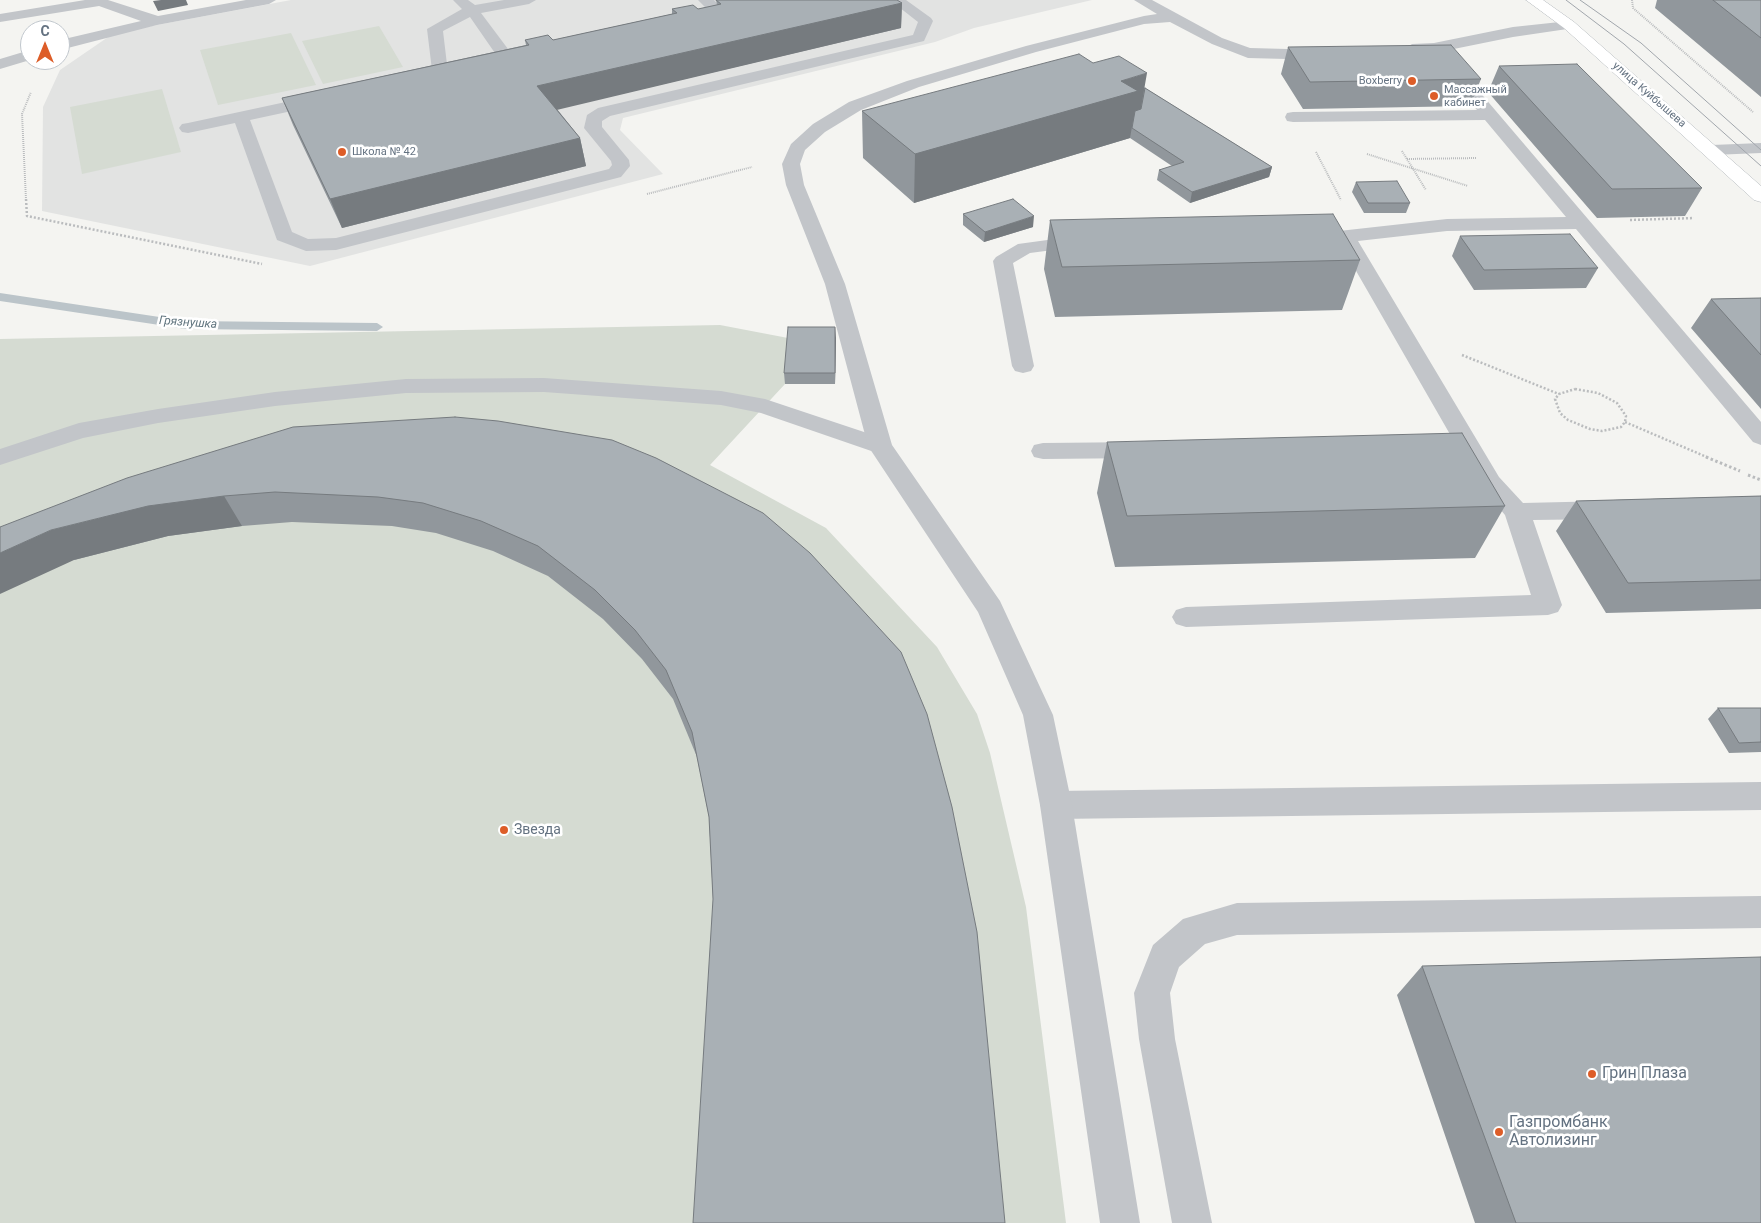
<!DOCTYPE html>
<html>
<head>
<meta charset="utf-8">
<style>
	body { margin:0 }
	#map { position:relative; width:1761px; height:1223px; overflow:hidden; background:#f4f4f1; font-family:Roboto,sans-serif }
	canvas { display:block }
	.north { position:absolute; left:20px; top:20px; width:50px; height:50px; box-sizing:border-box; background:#fff; border:1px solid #c1c7cd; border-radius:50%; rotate:0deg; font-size:14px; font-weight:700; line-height:20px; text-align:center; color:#647281 }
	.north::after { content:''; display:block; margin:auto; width:18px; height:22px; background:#dd5d28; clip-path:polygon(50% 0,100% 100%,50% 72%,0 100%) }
</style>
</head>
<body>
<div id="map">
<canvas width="1761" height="1223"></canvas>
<div class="north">С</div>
</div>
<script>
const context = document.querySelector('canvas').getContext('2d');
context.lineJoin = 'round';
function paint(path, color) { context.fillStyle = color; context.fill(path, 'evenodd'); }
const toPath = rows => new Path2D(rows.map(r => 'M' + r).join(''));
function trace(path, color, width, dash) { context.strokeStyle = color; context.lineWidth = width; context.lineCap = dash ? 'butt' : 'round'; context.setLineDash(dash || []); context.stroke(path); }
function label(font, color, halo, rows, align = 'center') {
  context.font = font + ' Roboto,sans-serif'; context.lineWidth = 5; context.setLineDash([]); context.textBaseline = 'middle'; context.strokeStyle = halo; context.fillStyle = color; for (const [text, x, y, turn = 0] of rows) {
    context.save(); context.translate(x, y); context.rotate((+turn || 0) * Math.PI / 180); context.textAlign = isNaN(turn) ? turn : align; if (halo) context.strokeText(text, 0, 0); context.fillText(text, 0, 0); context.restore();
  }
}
paint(toPath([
	[291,0,1092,0,974,28,935,42,623,118,620,130,663,174,310,266,42,211,43,107,60,70,114,33]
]), '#e2e3e2');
paint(toPath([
	[379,26,403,67,323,84,302,41],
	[291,33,316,85,218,105,200,50],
	[162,89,181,152,82,174,70,107],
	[720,325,788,338,785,384,710,465,826,528,937,647,977,714,990,753,1026,907,1066,1223,0,1223,0,339]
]), '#d5dbd2');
paint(toPath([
	[0,293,186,321,377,323,383,327,377,331,186,329,0,301,0,293]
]), '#bbc4c9');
const secondary = toPath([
	[1526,0,1543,0,1574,22,1761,186,1761,202,1754,200,1564,28,1526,0]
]);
trace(secondary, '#b2b7bb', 1);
trace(toPath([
	[1632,0,1633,8,1753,112],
	[1402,151,1426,190],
	[1316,152,1341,200],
	[1367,154,1468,186],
	[1407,159,1477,158],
	[647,194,752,167],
	[26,200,22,114,31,92]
]), '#babcbe', 2, [1, 1]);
trace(toPath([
	[26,199,27,216,262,264],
	[1630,220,1694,218],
	[1462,355,1559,394],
	[1575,389,1598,393,1617,403,1626,416,1625,422,1621,427,1602,431,1590,429,1568,420,1560,413,1555,399,1559,394,1575,389],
	[1625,422,1709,458]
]), '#babcbe', 2.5, [2, 2]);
trace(toPath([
	[1706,457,1740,471],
	[1748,475,1761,480]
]), '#babcbe', 3, [2.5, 2.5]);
paint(toPath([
	[85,0,108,0,158,16,246,0,276,0,269,4,157,25,60,50,60,40,141,21,99,6,0,22,0,14,85,0],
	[453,0,468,0,475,5,504,0,536,0,529,4,481,13,511,53,509,56,497,56,470,17,443,31,448,73,446,76,413,84,407,82,405,79,407,76,432,70,427,29,462,9,453,0],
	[698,0,714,0,722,9,720,12,710,12,698,0],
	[890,0,906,0,931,18,933,21,924,41,610,116,602,121,602,127,629,160,630,166,621,177,336,250,306,251,277,240,235,123,188,133,182,132,179,128,182,124,188,123,323,94,329,95,331,99,329,103,250,120,292,232,308,239,336,238,609,169,612,165,611,161,584,128,587,115,598,108,913,35,918,22,890,0],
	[30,50,30,60,0,69,0,59,30,50],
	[1449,61,1455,63,1761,422,1761,445,1753,442,1576,229,1447,231,1358,241,1499,477,1523,503,1608,501,1617,504,1621,510,1617,516,1608,519,1533,520,1562,605,1558,612,1548,615,1186,627,1176,624,1172,617,1176,610,1186,607,1531,595,1505,515,1478,483,1340,243,1330,244,1323,242,1320,238,1323,234,1330,232,1447,219,1566,217,1485,120,1293,122,1287,121,1285,117,1287,113,1293,112,1477,110,1441,66,1449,61],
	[1761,143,1761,153,1712,155,1706,154,1703,150,1706,146,1712,145,1761,143],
	[1084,235,1091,237,1094,241,1091,245,1030,253,1013,263,1034,366,1031,371,1023,373,1015,371,1012,366,993,261,996,257,1018,244,1084,235],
	[544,378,721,391,765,399,888,440,892,446,888,452,880,454,761,413,721,405,544,392,406,393,275,406,158,423,83,438,0,465,0,449,79,423,158,409,275,392,406,379,544,378],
	[1144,442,1153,444,1156,450,1153,456,1144,458,1043,459,1034,457,1031,451,1034,445,1043,443,1144,442],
	[1761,782,1761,810,1056,819,1045,815,1040,805,1045,795,1056,791,1761,782],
	[1761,896,1761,928,1237,935,1205,944,1179,967,1170,993,1175,1039,1212,1223,1172,1223,1139,1039,1134,993,1153,945,1183,919,1237,903,1761,896]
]), '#c2c5c9');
paint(toPath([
	[1134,0,1152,0,1222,38,1250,48,1325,50,1333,55,1325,60,1248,58,1212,44,1170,22,1144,24,1036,52,919,87,861,110,825,132,805,150,800,164,804,185,845,284,892,445,1000,601,1053,715,1072,805,1140,1223,1100,1223,1040,805,1023,715,978,612,868,446,825,284,786,185,782,164,791,144,813,124,849,102,907,81,1026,46,1144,16,1157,14,1134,0],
	[1569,21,1574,22,1576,25,1574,28,1513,37,1434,53,1412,54,1404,49,1412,44,1434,43,1513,27,1569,21]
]), '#c2c5c9');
paint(secondary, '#fff');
trace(toPath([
	[1566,0,1624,44,1761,166],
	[1580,0,1641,43,1761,150]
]), '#a1a6ac', 1);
paint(toPath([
	[716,0,902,3,901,28,557,109,580,138,586,166,342,228,293,125,282,98,526,45,525,40,553,40,672,14,672,9,698,9,717,5],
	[1657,0,1761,0,1761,97,1655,8],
	[1288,47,1481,79,1470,106,1303,109,1281,74],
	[1093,63,1145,88,1272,167,1269,177,1190,203,1157,180,1159,170,1172,166,1130,138,914,203,863,158,862,111],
	[1499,66,1702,188,1685,216,1597,218,1488,92],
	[1356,182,1410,203,1406,213,1364,213,1352,192],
	[963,214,1033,227,984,242,963,225],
	[1050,220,1360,260,1342,310,1055,317,1044,269],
	[1460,236,1598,268,1586,288,1474,290,1452,256],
	[1761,298,1761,409,1691,328,1711,299],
	[836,338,835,384,785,384,784,373],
	[1107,442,1505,506,1475,558,1115,567,1097,493],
	[127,478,763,513,713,899,709,817,697,757,673,699,642,659,603,619,548,576,493,551,436,533,392,526,292,522,242,526,168,536,74,560],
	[1761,496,1761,609,1606,613,1556,531,1576,501],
	[1718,708,1761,708,1761,752,1729,753,1708,719],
	[1422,966,1761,1223,1475,1223,1397,995]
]), '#91979c');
paint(toPath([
	[161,0,186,0,188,5,158,11,153,1],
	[902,3,901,28,544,113,537,86],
	[1147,73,1139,119,1133,121,1130,138,914,203,915,154,1121,81],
	[580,138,586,166,342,228,330,199],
	[1272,167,1269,177,1190,203,1192,192],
	[1034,216,1033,227,984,242,985,232],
	[835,327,836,338,835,384],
	[224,496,242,526,168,536,74,560,0,594,0,553,51,530,148,506]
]), '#767b7f');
const building = toPath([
	[716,0,897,0,902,3,537,86,580,138,330,199,282,98,529,45,525,40,548,35,553,40,677,13,672,9,693,5,698,9,721,4,716,0],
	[1713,0,1761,0,1761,38,1713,0],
	[1451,45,1481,79,1310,82,1288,47,1451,45],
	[1079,54,1093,63,1119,56,1147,73,1121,81,1138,91,915,154,862,111,1079,54],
	[1577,64,1702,188,1612,189,1499,66,1577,64],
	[1145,88,1272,167,1192,192,1159,170,1184,162,1132,128,1135,111,1141,109,1145,88],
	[1397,181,1410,203,1368,203,1356,182,1397,181],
	[1013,199,1034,216,985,232,963,214,1013,199],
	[1333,214,1360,260,1062,267,1050,220,1333,214],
	[1570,234,1598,268,1484,270,1460,236,1570,234],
	[1761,298,1761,355,1711,299,1761,298],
	[788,327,835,327,835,373,784,373,788,327],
	[455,417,498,421,612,440,656,458,763,513,810,553,901,652,927,714,952,807,977,932,1005,1223,693,1223,713,899,709,817,692,732,666,670,635,630,595,590,538,546,481,521,423,503,378,497,275,492,224,496,148,506,51,530,0,553,0,527,127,478,293,427,455,417],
	[1462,433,1505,506,1127,516,1107,442,1462,433],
	[1761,496,1761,580,1628,583,1576,501,1761,496],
	[1718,708,1761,708,1761,742,1739,743,1718,708],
	[1761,957,1761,1223,1516,1223,1422,966,1761,957]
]);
paint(building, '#a9b0b5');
trace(building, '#767b7f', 1);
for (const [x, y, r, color] of [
	[1412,81,5,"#dd5d28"],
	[1434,96,5,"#dd5d28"],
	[342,152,5,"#dd5d28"],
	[504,830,5,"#dd5d28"],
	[1592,1074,5,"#dd5d28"],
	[1499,1132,5,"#dd5d28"]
]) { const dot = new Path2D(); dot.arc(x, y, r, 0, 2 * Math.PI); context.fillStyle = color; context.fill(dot); trace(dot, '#fff', 2); }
label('11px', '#647281', '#fff', [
	["Boxberry",1402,81,"right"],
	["Массажный",1444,90],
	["кабинет",1444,103],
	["Школа № 42",352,152]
], 'left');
label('11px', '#647281', '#fff', [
	["улица Куйбышева",1649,95,41]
]);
label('italic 12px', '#60747e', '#fff', [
	["Грязнушка",188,323,4]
]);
label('14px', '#647281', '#fff', [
	["Звезда",514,830]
], 'left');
label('16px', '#647281', '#fff', [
	["Грин Плаза",1602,1074],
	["Газпромбанк",1509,1123],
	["Автолизинг",1509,1141]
], 'left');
</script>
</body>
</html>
